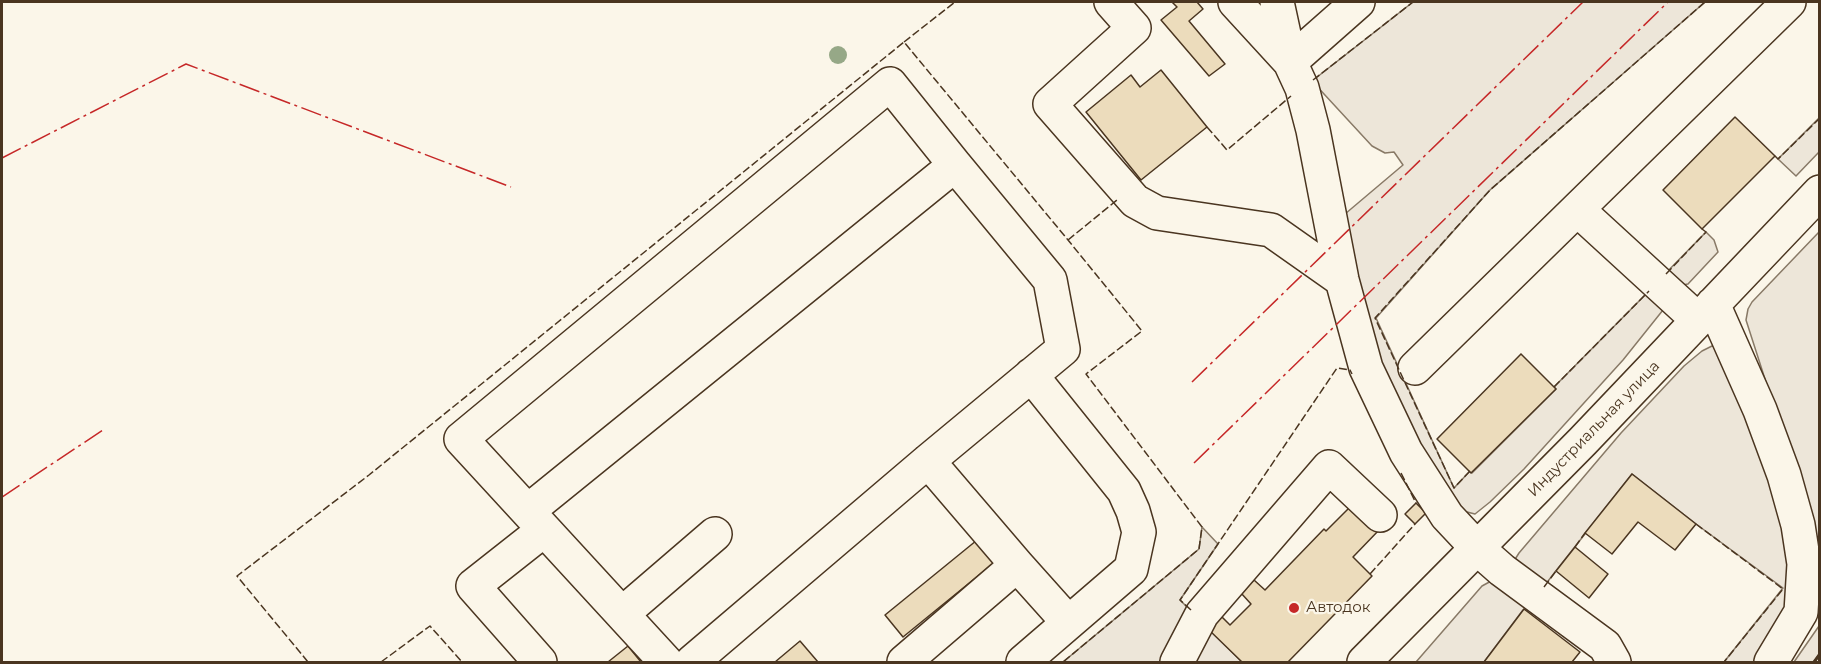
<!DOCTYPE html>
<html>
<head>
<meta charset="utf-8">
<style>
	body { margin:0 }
	#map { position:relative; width:1821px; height:664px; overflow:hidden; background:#fbf6e9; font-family:Montserrat,sans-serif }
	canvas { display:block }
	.frame { position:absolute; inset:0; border:3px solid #4a3520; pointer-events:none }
</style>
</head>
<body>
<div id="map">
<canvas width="1821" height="664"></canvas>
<div class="frame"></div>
</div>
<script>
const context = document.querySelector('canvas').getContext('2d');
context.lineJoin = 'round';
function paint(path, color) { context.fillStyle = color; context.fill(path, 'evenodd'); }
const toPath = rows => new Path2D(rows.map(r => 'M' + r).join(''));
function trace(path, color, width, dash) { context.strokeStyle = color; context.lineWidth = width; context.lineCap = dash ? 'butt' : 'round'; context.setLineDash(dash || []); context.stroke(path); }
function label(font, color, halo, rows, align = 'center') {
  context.font = font + ' Montserrat,sans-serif'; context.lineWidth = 4.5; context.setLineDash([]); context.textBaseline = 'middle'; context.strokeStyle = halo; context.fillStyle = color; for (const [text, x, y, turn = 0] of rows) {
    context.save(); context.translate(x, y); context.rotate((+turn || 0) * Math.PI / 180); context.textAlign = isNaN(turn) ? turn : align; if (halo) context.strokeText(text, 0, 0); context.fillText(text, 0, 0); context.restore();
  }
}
const green = toPath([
	[1413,2,1705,2,1490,190,1376,318,1454,488,1470,471,1472,473,1556,389,1554,387,1651,289,1667,305,1623,360,1524,469,1490,502,1475,514,1463,511,1447,498,1366,341,1345,214,1403,165,1394,152,1385,153,1372,146,1312,81,1413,2],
	[1819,118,1819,152,1796,176,1778,159,1819,118],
	[1706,232,1714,240,1718,252,1688,284,1671,287,1660,279,1706,232],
	[1819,232,1819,547,1746,320,1748,309,1752,302,1819,232],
	[1712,346,1721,348,1734,368,1793,557,1785,615,1754,662,1724,662,1783,588,1696,524,1632,474,1541,590,1514,561,1519,553,1621,433,1684,366,1702,351,1712,346],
	[1202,527,1218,544,1180,600,1242,662,1063,662,1199,549,1202,527],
	[1493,580,1533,600,1525,611,1523,610,1484,662,1416,662,1482,586,1493,580],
	[1819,626,1819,654,1814,662,1794,662,1819,626]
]);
paint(green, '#ede6d9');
trace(green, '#887966', 1.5);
const building = toPath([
	[1172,2,1197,2,1203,9,1189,21,1225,64,1209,76,1161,20,1177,7,1172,2],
	[1161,70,1207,127,1141,180,1086,112,1131,75,1140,87,1161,70],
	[1735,117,1775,156,1702,229,1663,190,1735,117],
	[1521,354,1556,389,1471,473,1437,439,1521,354],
	[1632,474,1696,524,1675,550,1638,522,1612,554,1585,533,1632,474],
	[1354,503,1380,529,1353,557,1372,576,1288,662,1242,662,1208,629,1221,616,1230,625,1251,604,1241,593,1254,580,1265,590,1324,529,1326,531,1354,503],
	[1416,503,1426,513,1415,524,1405,514,1416,503],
	[982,536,1000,558,903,637,885,615,982,536],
	[1575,547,1608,574,1589,598,1556,571,1575,547],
	[1524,609,1580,652,1572,662,1484,662,1524,609],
	[800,641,818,662,775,662,800,641],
	[628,646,641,662,608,662,628,646]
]);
paint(building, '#ecdcbc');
trace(building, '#4a3520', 1.5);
const minor = toPath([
	[1111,2,1134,28,1050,104,1135,201,1157,213,1271,230,1342,280],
	[1235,2,1290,62,1358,2],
	[1277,2,1290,62,1302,88,1313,130,1342,280,1366,368,1406,452,1447,516,1477,548,1502,570,1605,646,1614,662],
	[1578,210,1698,320],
	[1713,304,1760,410,1784,475,1798,525,1804,564,1801,612,1771,662],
	[1415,368,1789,2],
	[928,461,1017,565,1068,622],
	[528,511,955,165,1050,280,1063,349,928,461,692,662],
	[622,614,715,534],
	[540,662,473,586,544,530],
	[666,662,461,439,890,84,955,165],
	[904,662,1017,565],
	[1023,662,1131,569,1139,532,1133,511,1124,491,1031,375],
	[1177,662,1202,614,1329,467,1380,515],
	[1364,662,1583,441,1820,192]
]);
trace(minor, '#4a3520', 36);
trace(minor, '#fbf6e9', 33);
trace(toPath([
	[904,42,955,2],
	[1313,80,1413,2],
	[1207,127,1227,150,1291,96],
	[1775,156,1778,159,1820,118],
	[1068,240,1117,200],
	[1666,274,1706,232,1702,229],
	[1554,387,1649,291],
	[1470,471,1454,488,1375,318,1490,190,1705,2],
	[1401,473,1416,503],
	[1696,524,1783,589,1724,662],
	[1575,547,1585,533],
	[1370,574,1415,524],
	[1544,587,1556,571],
	[1191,610,1180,600,1337,368,1350,370,1352,374],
	[308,662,237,576,369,475,904,42,1068,240,1142,331,1086,374,1202,527,1199,549,1063,662],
	[381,662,430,626,462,662]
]), '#4a3520', 1.5, [8, 3]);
trace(toPath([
	[1814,662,1820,654]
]), '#4a3520', 3);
trace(toPath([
	[2,158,186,64,511,187],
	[1192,382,1583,2],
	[1194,463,1668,2],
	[2,497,103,430]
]), '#c62828', 1.5, [21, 4.5, 3, 4.5]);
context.fillStyle = '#96a887';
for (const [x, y] of [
	[838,55]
]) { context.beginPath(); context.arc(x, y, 9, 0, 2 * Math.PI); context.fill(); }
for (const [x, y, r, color] of [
	[1294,608,6,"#c62828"]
]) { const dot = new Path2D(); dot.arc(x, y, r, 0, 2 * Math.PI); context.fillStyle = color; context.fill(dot); trace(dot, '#fbf6e9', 2); }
label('15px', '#4a3520', '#fbf6e9', [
	["Индустриальная улица",1594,429,-46]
]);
label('15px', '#4a3520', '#fbf6e9', [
	["Автодок",1306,608]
], 'left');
</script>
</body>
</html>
